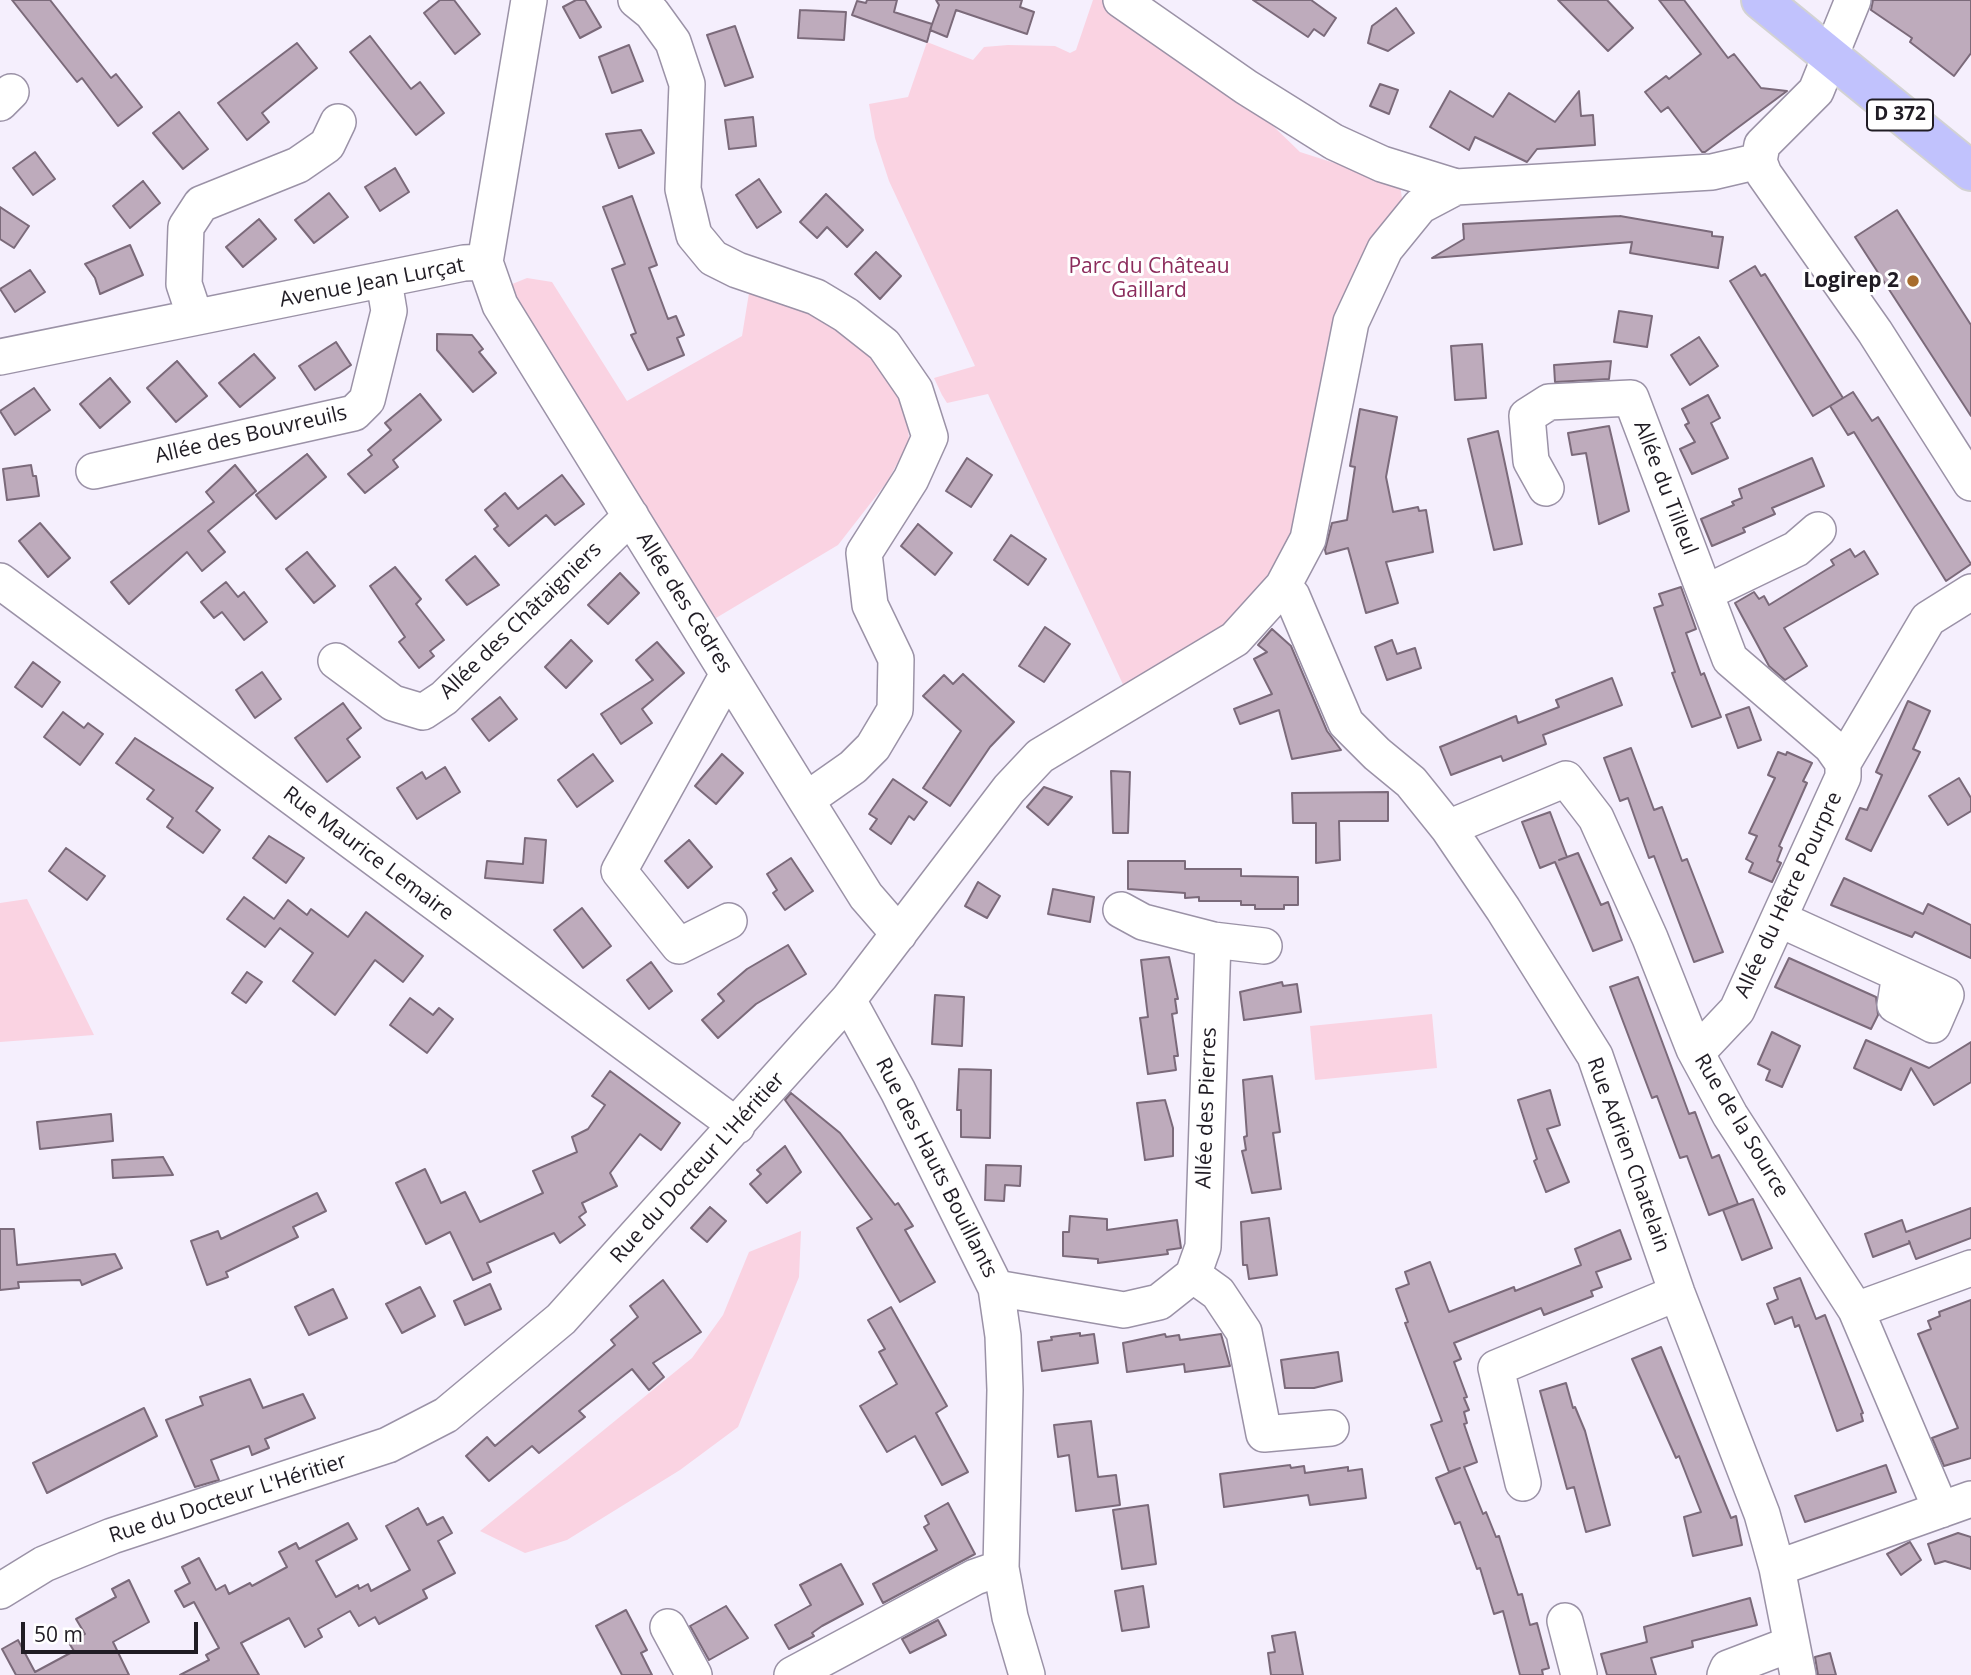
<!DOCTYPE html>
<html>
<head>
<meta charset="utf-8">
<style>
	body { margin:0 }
	#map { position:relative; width:1971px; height:1675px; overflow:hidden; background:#f5effd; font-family:"Open Sans",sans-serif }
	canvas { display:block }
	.scale { position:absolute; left:21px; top:1622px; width:177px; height:32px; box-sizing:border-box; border:4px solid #201c24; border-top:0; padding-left:9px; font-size:21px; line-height:24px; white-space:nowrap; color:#201c24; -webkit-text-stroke:5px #fff; paint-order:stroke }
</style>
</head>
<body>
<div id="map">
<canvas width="1971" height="1675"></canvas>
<div class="scale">50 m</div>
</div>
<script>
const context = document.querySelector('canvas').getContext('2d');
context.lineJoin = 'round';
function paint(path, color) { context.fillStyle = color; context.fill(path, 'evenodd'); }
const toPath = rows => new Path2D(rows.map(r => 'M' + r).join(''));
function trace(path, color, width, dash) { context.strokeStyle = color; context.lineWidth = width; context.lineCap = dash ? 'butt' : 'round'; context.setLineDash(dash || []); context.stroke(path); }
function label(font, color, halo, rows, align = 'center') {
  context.font = font + ' "Open Sans",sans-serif'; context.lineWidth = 6; context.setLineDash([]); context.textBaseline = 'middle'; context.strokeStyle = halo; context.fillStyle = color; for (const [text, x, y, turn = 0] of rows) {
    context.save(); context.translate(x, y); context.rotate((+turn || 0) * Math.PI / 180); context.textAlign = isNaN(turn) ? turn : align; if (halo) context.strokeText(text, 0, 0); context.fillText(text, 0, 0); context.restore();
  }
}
paint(toPath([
	[1093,0,1113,0,1210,65,1300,152,1400,184,1403,206,1297,537,1230,633,1127,693,988,394,947,403,942,395,934,378,975,366,889,181,875,138,869,104,908,97,927,42,973,60,984,47,1008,45,1055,46,1070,53,1076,50],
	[527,278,552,282,627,401,742,336,750,287,808,307,880,359,907,407,909,442,887,482,838,545,716,618,505,287],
	[27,899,94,1035,0,1042,0,903],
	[1432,1014,1437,1068,1315,1080,1310,1026],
	[801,1231,799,1277,738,1427,680,1470,567,1540,525,1553,480,1531,692,1358,723,1315,749,1252]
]), '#fad3e2');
const building = toPath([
	[12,0,50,0,111,78,116,74,142,107,118,126,82,78,77,82,12,0],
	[440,0,454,0,480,34,455,54,424,13,440,0],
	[576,0,585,0,601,27,580,38,563,7,576,0],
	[867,0,897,0,894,12,932,24,927,42,852,15,857,1,866,3,867,0],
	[936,0,1022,0,1020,7,1034,12,1027,34,956,10,947,37,930,30,939,5,936,0],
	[1253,0,1311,0,1336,18,1324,36,1314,29,1308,37,1253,0],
	[1558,0,1607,0,1633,28,1608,51,1558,0],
	[1659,0,1684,0,1728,58,1734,54,1761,88,1787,91,1705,152,1702,152,1668,107,1661,112,1645,92,1666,76,1669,79,1701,54,1659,0],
	[1873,0,1971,0,1971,53,1954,76,1910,42,1912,38,1871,10,1873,0],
	[1396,8,1414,33,1388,51,1368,43,1372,26,1396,8],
	[800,10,846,12,844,40,798,38,800,10],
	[735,26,753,77,725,86,707,35,735,26],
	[370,36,411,89,420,82,444,113,416,135,350,52,370,36],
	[297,43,317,68,262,113,269,122,247,140,218,103,297,43],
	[629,45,643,81,612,93,599,57,629,45],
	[1380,84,1398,90,1389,114,1370,106,1380,84],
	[1450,91,1493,117,1509,93,1555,122,1579,91,1581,116,1593,115,1595,145,1537,149,1527,162,1475,137,1469,150,1430,127,1450,91],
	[179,112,208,149,183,169,153,133,179,112],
	[753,117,756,146,729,149,725,120,753,117],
	[641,130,654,153,619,168,606,134,641,130],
	[35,152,55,179,33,195,13,168,35,152],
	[395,168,409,192,380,211,365,187,395,168],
	[759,179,781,212,757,228,736,195,759,179],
	[143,181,160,203,130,228,113,206,143,181],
	[329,193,348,217,314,243,295,220,329,193],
	[826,194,863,230,847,247,827,227,817,238,800,222,826,194],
	[632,196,657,265,649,268,668,319,676,316,684,335,677,338,684,355,648,370,631,335,636,333,612,269,625,264,603,207,632,196],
	[0,207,29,226,14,248,0,239,0,207],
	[1897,210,1971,325,1971,416,1855,237,1897,210],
	[1620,216,1712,232,1712,236,1723,237,1718,268,1630,253,1632,242,1432,258,1464,239,1463,224,1620,216],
	[259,219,276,239,243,267,226,247,259,219],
	[130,245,143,275,100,294,95,278,85,264,130,245],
	[876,252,901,276,880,299,855,274,876,252],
	[1755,266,1761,276,1765,274,1843,398,1813,416,1730,281,1755,266],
	[30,270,45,292,15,312,0,289,30,270],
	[1619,311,1652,316,1647,347,1614,342,1619,311],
	[437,334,472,335,483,349,479,352,496,373,473,392,437,350,437,334],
	[1699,337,1718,366,1690,385,1671,355,1699,337],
	[336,342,351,365,315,390,299,366,336,342],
	[1482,344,1486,398,1455,400,1451,346,1482,344],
	[254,354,275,378,240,407,219,383,254,354],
	[177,361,207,396,176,422,147,388,177,361],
	[1611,361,1609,379,1555,382,1554,365,1611,361],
	[110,378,130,402,100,428,80,404,110,378],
	[34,388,50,410,15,435,0,411,34,388],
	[1853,392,1872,421,1878,417,1971,564,1946,581,1854,432,1848,435,1830,406,1853,392],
	[420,394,441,420,393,460,398,467,365,493,348,474,372,455,368,450,391,430,385,423,420,394],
	[1708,395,1720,418,1711,423,1728,458,1692,474,1680,449,1695,442,1685,425,1689,423,1682,409,1708,395],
	[1360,409,1397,417,1386,477,1393,512,1418,507,1419,511,1426,510,1433,552,1386,562,1398,603,1366,613,1348,548,1326,554,1325,550,1332,523,1347,520,1355,467,1350,466,1360,409],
	[1609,426,1629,511,1599,524,1586,453,1572,455,1568,433,1609,426],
	[1498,431,1522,544,1494,550,1468,439,1498,431],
	[307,454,326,477,276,519,256,495,307,454],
	[967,458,992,475,971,507,946,491,967,458],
	[1812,458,1824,486,1772,508,1775,514,1743,528,1745,532,1712,546,1701,519,1734,505,1732,502,1742,498,1739,489,1812,458],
	[31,465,33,476,36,476,39,496,7,500,3,469,31,465],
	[235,465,256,491,208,531,225,552,202,571,187,552,129,604,111,582,214,502,206,492,235,465],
	[562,475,584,504,555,525,546,515,509,546,494,529,498,526,485,510,505,493,518,509,562,475],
	[40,523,70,558,48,577,19,541,40,523],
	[918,524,952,553,935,575,901,546,918,524],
	[1011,535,1046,559,1028,585,994,560,1011,535],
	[1850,549,1855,557,1864,551,1878,574,1784,628,1807,666,1785,680,1769,666,1735,603,1754,592,1759,599,1764,596,1769,605,1834,565,1831,560,1850,549],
	[307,552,335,586,314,603,286,569,307,552],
	[475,556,499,585,467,605,446,580,475,556],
	[395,567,421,599,416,604,444,640,430,651,434,656,419,668,399,642,405,637,370,586,395,567],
	[620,573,639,593,608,624,588,605,620,573],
	[226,582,238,597,244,592,267,622,244,640,222,612,214,618,201,602,226,582],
	[1681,587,1696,629,1686,633,1701,675,1704,673,1721,717,1692,727,1672,673,1675,672,1654,608,1663,605,1659,594,1681,587],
	[1045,627,1070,644,1044,682,1019,666,1045,627],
	[1272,629,1291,646,1327,731,1341,750,1292,759,1279,710,1240,724,1234,709,1272,694,1254,659,1267,652,1258,645,1272,629],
	[571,640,592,661,566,688,545,667,571,640],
	[1392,640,1397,654,1415,648,1421,668,1387,680,1375,647,1392,640],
	[657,642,684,673,642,709,652,723,621,744,601,714,653,680,636,660,657,642],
	[33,662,60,682,42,707,15,687,33,662],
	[262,672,281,699,255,718,236,690,262,672],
	[963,674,1014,722,990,747,950,806,923,788,961,731,923,696,944,675,953,684,963,674],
	[1612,678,1622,705,1543,735,1546,744,1503,761,1501,756,1451,775,1440,747,1516,716,1518,723,1559,707,1556,700,1612,678],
	[500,697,517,719,489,741,472,719,500,697],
	[1908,701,1930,711,1913,749,1920,752,1871,851,1846,839,1860,808,1867,810,1882,775,1876,772,1908,701],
	[343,703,361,728,347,739,360,757,327,782,295,738,343,703],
	[1749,707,1761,740,1738,748,1726,715,1749,707],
	[63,712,84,728,88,723,103,734,80,765,44,737,63,712],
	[135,738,213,788,196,811,220,830,203,853,167,827,173,818,147,799,154,790,116,763,135,738],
	[1631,748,1654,810,1662,807,1682,861,1687,859,1723,952,1694,962,1654,856,1649,858,1628,798,1620,801,1604,758,1631,748],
	[1778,752,1786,755,1787,752,1812,763,1803,781,1807,783,1779,846,1782,848,1777,861,1781,863,1772,882,1749,872,1753,863,1746,859,1757,836,1749,833,1775,778,1768,775,1778,752],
	[593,754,613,781,577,807,558,780,593,754],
	[722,754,743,773,716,804,695,786,722,754],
	[445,767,460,792,417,819,397,788,422,772,426,779,445,767],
	[1111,771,1130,772,1128,833,1113,833,1111,771],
	[1959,778,1971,798,1971,811,1948,825,1929,796,1959,778],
	[893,779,927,802,914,820,909,816,891,844,870,829,877,819,869,814,893,779],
	[1044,787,1072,797,1048,825,1027,807,1044,787],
	[1388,792,1388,821,1339,821,1340,860,1316,863,1316,823,1293,823,1292,793,1388,792],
	[1550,812,1567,857,1559,860,1578,853,1601,905,1608,902,1622,940,1593,951,1555,862,1540,868,1522,822,1550,812],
	[269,836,304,858,286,883,253,858,269,836],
	[525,838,546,840,543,883,485,878,487,861,523,864,525,838],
	[689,840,712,867,688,888,665,861,689,840],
	[66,848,105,876,87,900,49,871,66,848],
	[791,858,813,891,785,910,773,893,777,890,767,874,791,858],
	[1128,861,1185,861,1185,869,1241,869,1241,876,1298,877,1298,905,1284,905,1284,909,1255,909,1255,905,1241,905,1241,901,1199,901,1199,897,1185,898,1185,893,1128,889,1128,861],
	[1844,878,1923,914,1928,904,1971,925,1971,958,1915,932,1912,937,1831,905,1844,878],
	[978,882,1000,896,987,918,965,906,978,882],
	[1053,889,1094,897,1090,922,1048,914,1053,889],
	[244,897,274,919,288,900,307,915,311,909,348,937,366,912,423,956,403,982,375,960,335,1015,293,981,313,953,280,928,265,947,227,919,244,897],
	[582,908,611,946,583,968,554,930,582,908],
	[788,945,806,974,756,1004,718,1038,702,1020,724,1001,718,994,747,969,788,945],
	[1169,957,1178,999,1175,999,1177,1013,1172,1014,1178,1056,1174,1056,1176,1070,1148,1074,1140,1018,1148,1017,1141,960,1169,957],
	[1789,958,1876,997,1878,1015,1871,1029,1775,987,1789,958],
	[651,962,672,991,649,1009,627,980,651,962],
	[247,972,262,982,246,1003,232,993,247,972],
	[1638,977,1689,1114,1695,1112,1712,1158,1719,1155,1738,1204,1709,1215,1687,1156,1680,1158,1657,1096,1652,1098,1610,987,1638,977],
	[1282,982,1283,986,1297,984,1301,1012,1244,1020,1240,992,1282,982],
	[935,995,964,997,962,1046,932,1044,935,995],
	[410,998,433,1015,439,1008,453,1019,427,1053,390,1025,410,998],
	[1772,1032,1800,1046,1782,1087,1766,1080,1770,1070,1758,1064,1772,1032],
	[1866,1040,1929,1068,1971,1042,1971,1082,1934,1105,1911,1068,1901,1090,1854,1068,1866,1040],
	[959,1069,991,1070,990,1138,961,1137,961,1110,957,1110,959,1069],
	[610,1071,680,1123,661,1150,640,1134,610,1173,617,1186,582,1203,586,1212,579,1217,585,1225,560,1243,554,1233,487,1263,491,1272,473,1280,450,1232,426,1244,396,1183,425,1169,441,1203,465,1192,480,1222,543,1193,533,1171,577,1152,572,1137,588,1129,605,1105,592,1096,610,1071],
	[1272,1076,1280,1132,1273,1133,1281,1189,1252,1193,1242,1151,1246,1150,1244,1137,1247,1136,1243,1080,1272,1076],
	[1550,1090,1560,1125,1547,1129,1569,1182,1546,1192,1534,1161,1537,1159,1518,1100,1550,1090],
	[791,1093,840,1133,895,1205,898,1203,913,1226,905,1230,935,1282,900,1302,857,1228,872,1219,785,1100,791,1093],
	[1165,1100,1173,1128,1173,1156,1145,1160,1137,1103,1165,1100],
	[111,1114,113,1141,40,1149,37,1122,111,1114],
	[785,1146,801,1172,767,1203,750,1184,761,1174,757,1170,785,1146],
	[163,1157,173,1175,113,1178,112,1160,163,1157],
	[986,1165,1021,1166,1020,1186,1005,1185,1004,1201,985,1200,986,1165],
	[317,1193,326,1211,293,1227,298,1237,226,1272,228,1277,207,1285,191,1241,218,1231,221,1239,317,1193],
	[1753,1199,1772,1248,1742,1260,1723,1210,1753,1199],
	[710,1207,726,1221,707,1242,691,1228,710,1207],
	[1971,1208,1971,1238,1916,1259,1909,1241,1910,1243,1873,1257,1865,1234,1902,1220,1906,1232,1971,1208],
	[1070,1216,1107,1219,1107,1230,1177,1220,1181,1248,1167,1250,1168,1254,1098,1263,1098,1259,1063,1256,1063,1232,1069,1232,1070,1216],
	[1269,1218,1277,1275,1249,1279,1247,1265,1243,1265,1241,1222,1269,1218],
	[0,1229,14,1229,17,1265,115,1254,122,1268,82,1285,80,1280,18,1282,19,1288,0,1290,0,1229],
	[1620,1230,1631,1259,1596,1272,1602,1287,1591,1291,1593,1296,1544,1315,1541,1308,1454,1343,1461,1359,1454,1362,1467,1397,1464,1398,1469,1410,1464,1412,1467,1423,1464,1424,1477,1462,1464,1467,1483,1514,1486,1512,1496,1537,1499,1536,1518,1595,1522,1594,1530,1625,1537,1623,1549,1668,1542,1670,1543,1675,1520,1675,1503,1611,1494,1614,1480,1568,1477,1569,1460,1522,1455,1524,1436,1478,1460,1468,1449,1472,1431,1425,1442,1421,1405,1323,1408,1322,1396,1289,1409,1284,1405,1272,1430,1262,1449,1312,1514,1287,1515,1291,1581,1265,1575,1249,1620,1230],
	[1800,1278,1816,1319,1825,1315,1863,1413,1861,1414,1863,1421,1837,1431,1799,1325,1795,1327,1792,1317,1775,1324,1767,1304,1778,1299,1774,1288,1800,1278],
	[663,1280,701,1332,653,1363,664,1377,649,1390,632,1369,579,1411,585,1417,539,1453,532,1446,489,1481,466,1456,487,1437,495,1446,615,1345,611,1340,638,1317,630,1306,663,1280],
	[490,1284,501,1309,465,1325,454,1301,490,1284],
	[420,1287,435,1316,402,1333,386,1304,420,1287],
	[333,1289,347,1318,309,1335,295,1307,333,1289],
	[1971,1300,1971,1458,1944,1466,1932,1438,1958,1428,1918,1334,1931,1329,1928,1321,1940,1316,1939,1312,1971,1300],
	[891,1307,947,1406,936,1413,968,1472,942,1485,915,1436,887,1452,860,1406,897,1384,879,1352,885,1349,868,1320,891,1307],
	[1080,1333,1080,1336,1094,1334,1098,1363,1042,1371,1038,1342,1052,1340,1051,1337,1080,1333],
	[1165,1334,1166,1337,1179,1335,1180,1340,1221,1334,1230,1366,1185,1372,1184,1364,1127,1372,1123,1343,1165,1334],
	[1661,1347,1731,1518,1736,1516,1742,1545,1693,1556,1684,1517,1701,1512,1679,1456,1676,1458,1632,1359,1661,1347],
	[1338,1352,1342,1381,1314,1388,1285,1388,1281,1360,1338,1352],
	[250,1379,263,1408,303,1394,315,1418,265,1439,269,1448,252,1455,249,1446,211,1460,219,1480,195,1487,166,1420,203,1405,200,1397,250,1379],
	[1566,1383,1573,1408,1575,1407,1585,1431,1610,1525,1586,1532,1574,1487,1567,1489,1540,1391,1566,1383],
	[144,1408,157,1436,47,1493,33,1463,144,1408],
	[1091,1421,1098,1477,1116,1475,1120,1505,1076,1511,1069,1455,1058,1457,1054,1425,1091,1421],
	[1290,1465,1291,1468,1304,1466,1305,1473,1348,1467,1348,1471,1362,1469,1366,1498,1310,1505,1308,1495,1224,1507,1220,1474,1290,1465],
	[1886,1465,1896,1492,1805,1522,1795,1496,1886,1465],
	[948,1503,975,1554,883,1603,873,1584,937,1550,924,1527,929,1524,925,1516,948,1503],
	[1148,1505,1156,1564,1122,1569,1113,1510,1148,1505],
	[418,1508,427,1525,443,1517,452,1533,438,1541,455,1573,423,1590,427,1598,379,1624,375,1617,359,1626,350,1611,318,1629,322,1637,305,1647,289,1618,241,1643,259,1675,180,1675,209,1660,206,1655,219,1648,194,1602,184,1607,175,1591,190,1583,182,1567,199,1558,216,1590,225,1585,229,1594,250,1583,252,1586,287,1567,279,1552,296,1543,299,1549,348,1523,357,1539,316,1561,336,1597,358,1585,359,1589,368,1584,371,1591,410,1570,386,1526,418,1508],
	[1958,1533,1971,1537,1971,1569,1945,1561,1935,1564,1928,1544,1958,1533],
	[1910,1542,1921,1560,1901,1575,1887,1554,1910,1542],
	[841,1564,863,1604,822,1626,812,1633,814,1636,789,1649,775,1625,811,1605,800,1585,841,1564],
	[129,1580,149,1622,113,1642,129,1675,16,1675,2,1649,18,1640,35,1672,74,1651,69,1643,85,1634,76,1619,116,1597,112,1589,129,1580],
	[1143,1586,1149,1627,1122,1631,1115,1591,1143,1586],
	[1750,1598,1757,1625,1692,1641,1693,1647,1651,1658,1656,1675,1607,1675,1601,1654,1647,1642,1644,1627,1750,1598],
	[726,1606,748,1638,709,1660,690,1626,726,1606],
	[626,1610,647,1650,641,1653,652,1675,622,1675,596,1626,626,1610],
	[938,1620,946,1635,910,1653,902,1639,938,1620],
	[1295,1632,1303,1675,1271,1675,1268,1653,1275,1652,1272,1636,1295,1632],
	[1830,1653,1836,1675,1818,1675,1815,1657,1830,1653]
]);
paint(building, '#beabbc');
trace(building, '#7b6a7a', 2);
const minor = toPath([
	[636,0,652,13,673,42,687,84,683,189,694,235,713,258,737,270,816,297,846,315,884,345,915,390,930,437,911,479,864,553,870,605,896,659,895,710,873,747,853,767,806,800],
	[1121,0,1246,87,1334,142,1382,164,1456,187],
	[0,103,11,92],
	[1759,161,1764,174,1875,332,1971,483],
	[1759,161,1762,145,1816,91,1853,0],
	[485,262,500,305,806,800,866,896,899,934],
	[195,317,184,284,186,227,201,204,298,165,327,145,338,122],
	[0,357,464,263,485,262,529,0],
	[94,471,354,413,367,400,389,311,384,281],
	[1546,488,1531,461,1527,416,1549,402,1631,398,1705,593],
	[1818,530,1796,549,1705,593,1730,659,1831,746,1843,763],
	[0,581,737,1126],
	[1283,586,1292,596,1346,723,1377,754,1411,782,1448,828,1503,909,1595,1056,1677,1293,1762,1514,1777,1568,1798,1675],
	[336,661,393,703,423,712,444,698,631,516],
	[728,674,619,871,679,946,729,921],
	[1448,828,1566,779,1596,818,1650,938,1694,1049,1730,1115,1856,1310,1941,1510],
	[1121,910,1143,922,1213,940,1264,946],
	[1779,919,1946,995,1933,1025,1895,1005,1900,974],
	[848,1000,898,1091,996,1288,1003,1336,1005,1390,1001,1568,1010,1617,1027,1675],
	[1694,1049,1704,1045,1737,1010,1843,777,1843,763,1928,619,1971,592],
	[1193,1275,1218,1293,1244,1332,1264,1434,1331,1428],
	[996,1288,1124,1310,1159,1302,1193,1275,1203,1247,1213,940],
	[1856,1310,1971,1268],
	[1523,1483,1496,1368,1677,1293],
	[1777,1568,1971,1499],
	[0,1591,44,1564,112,1536,388,1445,446,1415,561,1319,848,1000,1009,789,1040,756,1235,639,1283,586,1308,539,1351,322,1385,249,1420,206,1456,187,1712,172,1759,161],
	[1565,1621,1579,1675],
	[668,1627,694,1675],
	[792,1675,975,1577,1001,1568],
	[1725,1675,1728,1668,1791,1644]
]);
const major = toPath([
	[1761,0,1971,171]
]);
trace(minor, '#9b92a7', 38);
trace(major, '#d2d2d3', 42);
trace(minor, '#fff', 35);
trace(major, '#c1c2fd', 38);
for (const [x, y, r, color] of [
	[1913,281,7,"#a76c2d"]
]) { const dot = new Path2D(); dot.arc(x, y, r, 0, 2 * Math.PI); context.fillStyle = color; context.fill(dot); trace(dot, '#fff', 2.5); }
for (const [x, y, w] of [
	[1900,115,66]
]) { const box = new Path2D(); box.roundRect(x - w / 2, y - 15.5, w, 31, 5); context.fillStyle = '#fff'; context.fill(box); trace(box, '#201c24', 2); }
label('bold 19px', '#201c24', null, [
	["D 372",1900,115]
]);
label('21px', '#8b2c5c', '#fff', [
	["Parc du Château",1149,267],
	["Gaillard",1149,291]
]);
label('bold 21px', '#201c24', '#fff', [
	["Logirep 2",1899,281]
], 'right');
label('21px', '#201c24', '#fff', [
	["Avenue Jean Lurçat",372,283,-11],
	["Allée des Bouvreuils",251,435,-13],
	["Allée du Tilleul",1665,488,69],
	["Allée des Cèdres",684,603,58],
	["Allée des Châtaigniers",521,621,-44],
	["Rue Maurice Lemaire",368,854,37],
	["Allée du Hêtre Pourpre",1789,895,-65],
	["Allée des Pierres",1207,1108,-88],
	["Rue de la Source",1741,1126,59],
	["Rue Adrien Chatelain",1628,1155,70],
	["Rue du Docteur L'Héritier",698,1168,-48],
	["Rue des Hauts Bouillants",936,1168,63],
	["Rue du Docteur L'Héritier",228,1499,-18]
]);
</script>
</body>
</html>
